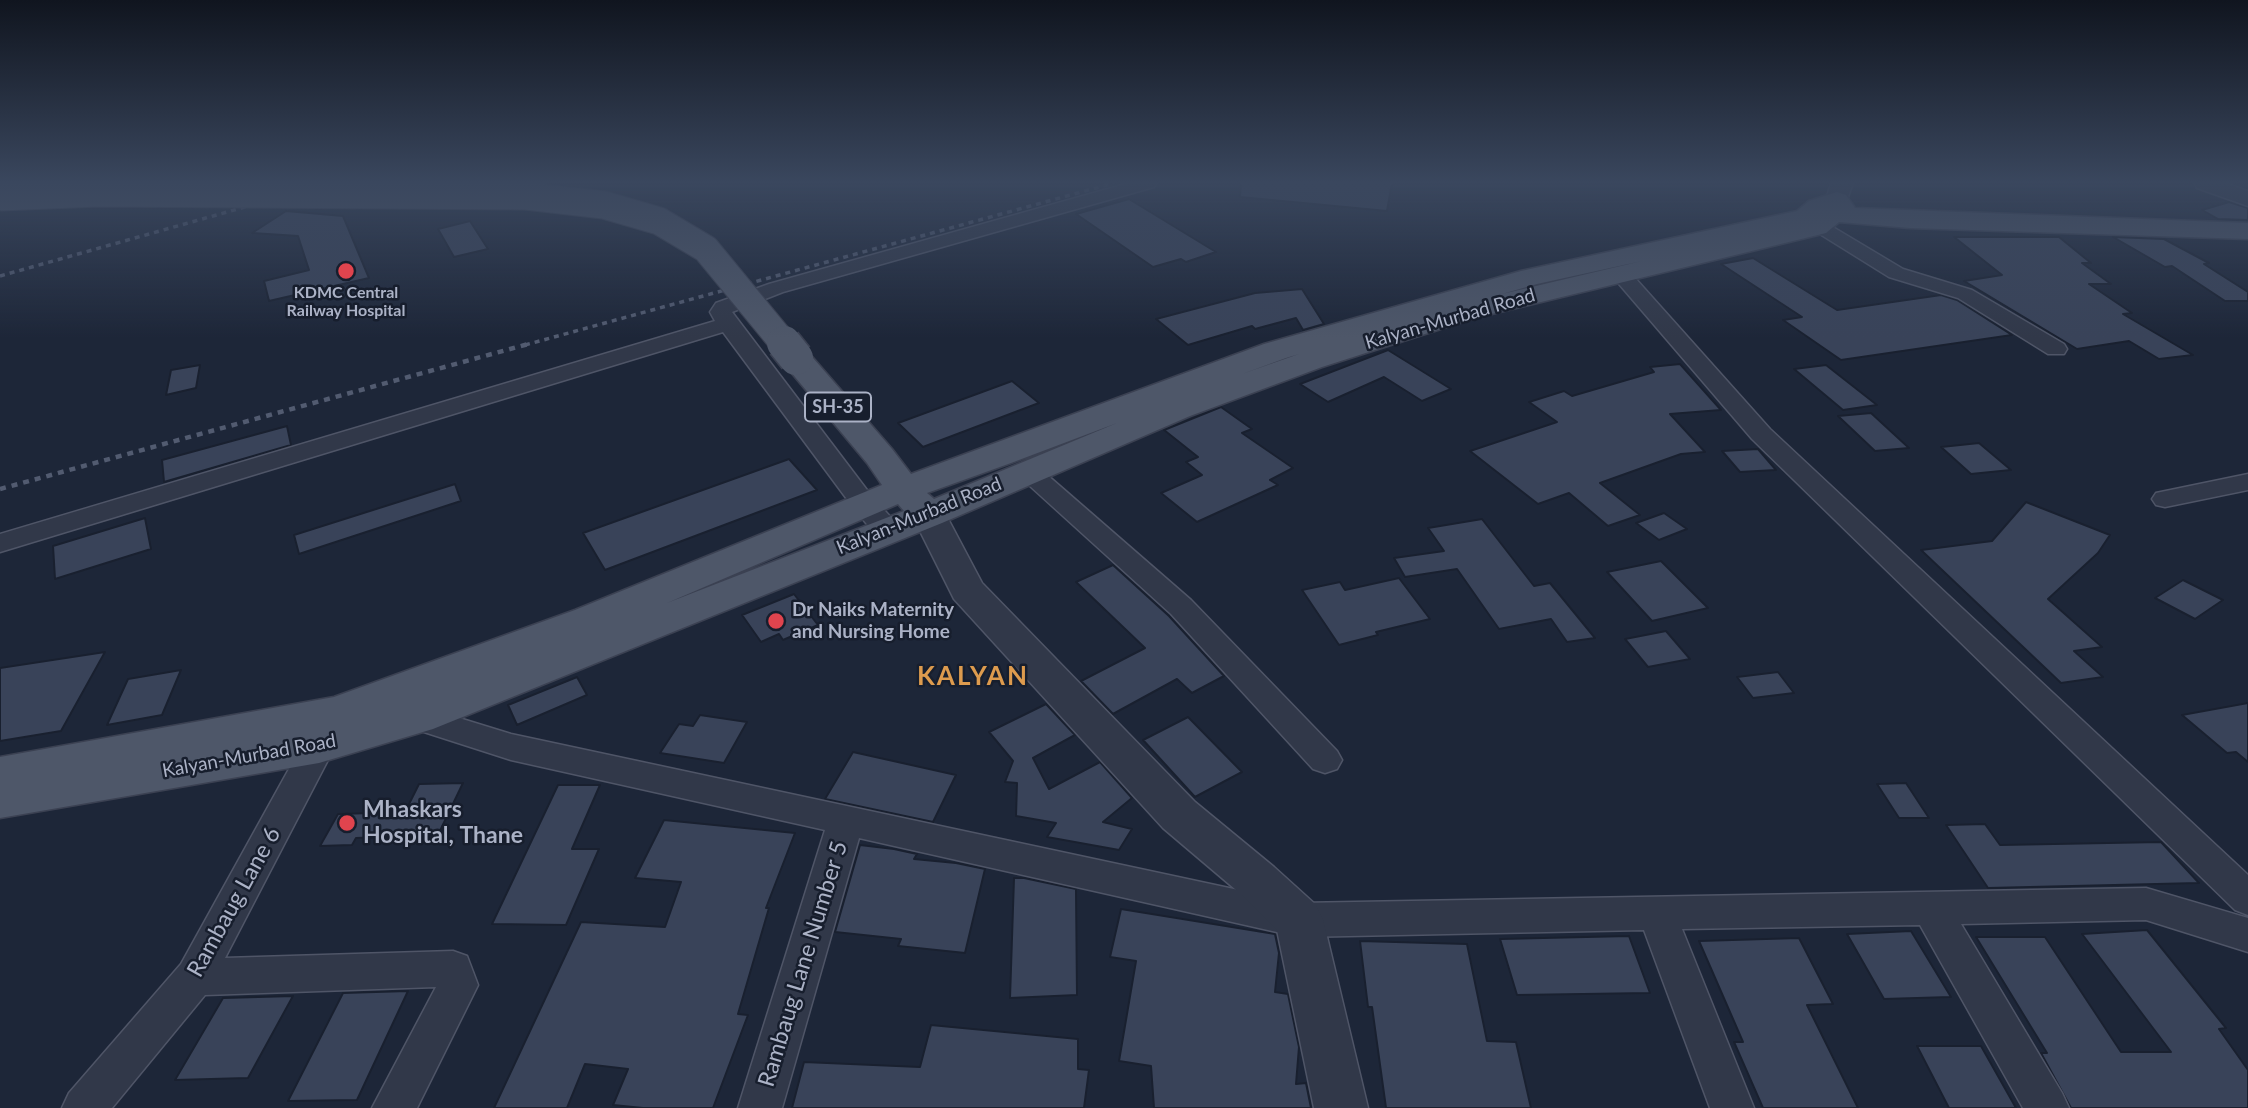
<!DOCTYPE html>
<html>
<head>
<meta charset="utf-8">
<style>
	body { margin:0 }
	canvas { display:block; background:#1d2638 }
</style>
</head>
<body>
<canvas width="2248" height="1108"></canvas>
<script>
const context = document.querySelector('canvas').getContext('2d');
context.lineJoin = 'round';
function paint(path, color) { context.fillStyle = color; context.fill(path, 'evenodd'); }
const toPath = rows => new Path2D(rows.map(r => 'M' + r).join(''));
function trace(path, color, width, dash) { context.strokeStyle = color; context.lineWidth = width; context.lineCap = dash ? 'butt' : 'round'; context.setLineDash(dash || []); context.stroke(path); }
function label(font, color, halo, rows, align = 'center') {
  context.font = font + ' Lato,sans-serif'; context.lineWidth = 5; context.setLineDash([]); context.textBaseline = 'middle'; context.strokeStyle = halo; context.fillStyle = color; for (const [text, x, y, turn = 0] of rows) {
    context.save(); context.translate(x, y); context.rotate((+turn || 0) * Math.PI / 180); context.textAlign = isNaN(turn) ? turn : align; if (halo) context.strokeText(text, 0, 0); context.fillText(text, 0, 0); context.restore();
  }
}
const building = toPath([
	[1241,183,1392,183,1387,211,1240,197,1241,183],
	[1129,199,1216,252,1186,262,1181,259,1153,267,1076,214,1129,199],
	[2229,202,2248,208,2248,220,2218,219,2202,210,2229,202],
	[286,211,343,216,369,278,269,301,264,281,309,270,298,236,252,233,286,211],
	[470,221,488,249,454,257,438,229,470,221],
	[1954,237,2059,237,2091,263,2082,263,2111,284,2089,284,2132,313,2123,314,2193,355,2159,359,2129,341,2077,349,1964,281,2002,275,1954,237],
	[2113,237,2164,239,2209,263,2204,264,2248,292,2248,301,2225,301,2172,266,2165,267,2113,237],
	[1753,258,1837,310,1941,295,1957,300,2012,335,1841,360,1783,320,1802,317,1721,264,1753,258],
	[1302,289,1324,324,1303,330,1296,318,1255,329,1252,326,1188,345,1156,319,1255,293,1302,289],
	[1388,350,1451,389,1422,401,1384,377,1328,402,1300,384,1388,350],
	[1680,364,1721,410,1670,414,1705,452,1681,454,1600,483,1640,515,1608,526,1569,493,1538,504,1470,451,1557,422,1529,402,1564,391,1572,396,1654,372,1650,367,1680,364],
	[200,365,196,388,166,395,171,370,200,365],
	[1826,365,1877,405,1843,410,1794,369,1826,365],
	[1012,381,1039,403,923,447,898,423,1012,381],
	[1221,407,1252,429,1242,433,1293,468,1270,480,1278,485,1197,522,1161,493,1202,475,1186,462,1198,457,1164,430,1221,407],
	[1871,413,1909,448,1875,451,1838,416,1871,413],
	[287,426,291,445,164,482,162,460,287,426],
	[1979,443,2011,470,1971,474,1941,447,1979,443],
	[1758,449,1776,470,1740,472,1722,451,1758,449],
	[789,459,817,490,605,570,583,533,789,459],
	[455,484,461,501,299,554,294,535,455,484],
	[2026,502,2110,535,2098,553,2048,599,2102,647,2074,651,2103,677,2061,683,1921,550,1992,541,2026,502],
	[1664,513,1687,529,1659,540,1636,523,1664,513],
	[145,518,151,549,55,579,53,546,145,518],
	[1482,519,1534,586,1550,583,1595,638,1567,642,1551,619,1499,629,1457,569,1405,577,1394,558,1444,551,1428,528,1482,519],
	[1661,561,1708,608,1652,621,1607,572,1661,561],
	[1113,565,1169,616,1224,676,1192,693,1177,679,1113,714,1081,681,1145,648,1076,582,1113,565],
	[1399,578,1430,619,1376,632,1378,635,1339,645,1302,590,1340,582,1345,590,1399,578],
	[2183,580,2223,600,2195,619,2155,598,2183,580],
	[794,594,818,625,783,640,779,634,761,642,742,615,794,594],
	[1666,631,1690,659,1648,667,1625,639,1666,631],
	[105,652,61,731,0,741,0,668,105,652],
	[181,670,162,715,107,725,128,679,181,670],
	[1778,672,1794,693,1753,698,1737,677,1778,672],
	[577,677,587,695,517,725,508,705,577,677],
	[2248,703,2248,762,2236,752,2227,753,2182,715,2248,703],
	[1046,704,1075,735,1033,758,1049,789,1100,762,1132,798,1103,822,1132,829,1119,850,1047,837,1056,823,1016,816,1017,783,1005,782,1013,761,989,732,1046,704],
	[700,715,747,722,724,763,660,753,679,724,693,726,700,715],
	[1188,717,1242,772,1195,797,1143,740,1188,717],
	[853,752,956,775,933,822,825,799,853,752],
	[463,783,438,835,356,838,352,845,320,846,338,814,405,812,419,784,463,783],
	[1906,783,1929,818,1899,818,1877,784,1906,783],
	[558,785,600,785,572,849,599,849,566,925,492,924,558,785],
	[664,820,795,833,766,908,769,908,738,1014,748,1015,713,1108,643,1108,613,1105,628,1069,585,1064,567,1108,494,1108,581,922,665,927,681,882,635,878,664,820],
	[1985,824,2000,845,2161,842,2199,883,1988,888,1946,825,1985,824],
	[860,845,894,849,917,854,914,859,956,863,985,869,965,953,898,946,901,939,835,932,860,845],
	[1014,878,1024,878,1076,889,1077,995,1010,998,1014,878],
	[1121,909,1275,934,1279,953,1275,992,1288,994,1299,1047,1296,1084,1306,1083,1311,1108,1154,1108,1151,1066,1119,1061,1136,961,1110,957,1121,909],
	[2147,930,2226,1028,2219,1029,2248,1070,2248,1108,2071,1108,2041,1053,2047,1053,1976,937,2045,937,2121,1052,2171,1052,2082,934,2147,930],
	[1911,931,1951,997,1884,999,1847,934,1911,931],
	[1629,936,1650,993,1517,995,1500,939,1629,936],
	[1799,938,1833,1004,1807,1005,1858,1108,1763,1108,1734,1042,1743,1042,1699,941,1799,938],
	[1360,941,1467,944,1487,1041,1516,1042,1531,1108,1386,1108,1372,1007,1368,1007,1360,941],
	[408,991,357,1100,288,1101,343,993,408,991],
	[293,996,248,1078,175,1080,223,998,293,996],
	[931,1025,1078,1039,1078,1069,1089,1070,1084,1108,792,1108,804,1062,920,1067,931,1025],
	[1917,1046,1981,1046,2016,1108,1949,1108,1917,1046]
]);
paint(building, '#394359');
trace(building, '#19202f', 2);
const minor = toPath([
	[1129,183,1157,183,1154,187,783,292,732,312,873,498,897,524,901,530,897,536,887,539,877,536,855,510,723,332,0,552,0,534,715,321,710,312,716,303,769,284,1129,183],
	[1806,211,1903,269,1972,290,2064,344,2067,349,2064,354,2048,354,1958,298,1889,277,1799,221,1797,217,1799,213,1806,211],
	[1620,267,1627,269,1770,429,2248,875,2248,915,2235,910,1752,439,1613,277,1610,273,1613,269,1620,267],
	[1029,464,1038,467,1191,600,1337,751,1342,760,1337,769,1325,773,1313,769,1171,614,1020,477,1016,472,1020,467,1029,464],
	[2248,474,2248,490,2165,507,2156,505,2152,499,2156,493,2248,474],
	[407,702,511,734,1299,903,2146,888,2248,918,2248,952,2146,920,1961,924,2062,1093,2069,1108,2023,1108,1920,925,1682,929,1754,1108,1710,1108,1644,930,1299,937,859,838,782,1108,738,1108,825,830,511,760,396,723,391,714,396,705,407,702],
	[327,719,339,722,343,731,225,958,453,951,467,956,478,985,417,1108,372,1108,436,987,205,995,112,1108,62,1108,69,1093,181,964,315,722,327,719]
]);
const tertiary = toPath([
	[1831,183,1853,183,1845,205,1837,207,1829,205,1826,200,1831,183],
	[2194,183,2225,183,2248,191,2248,206,2197,188,2194,183],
	[929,505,941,508,946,515,982,583,1195,802,1274,867,1316,905,1323,920,1368,1108,1314,1108,1277,930,1242,895,1163,828,954,599,912,515,917,508,929,505]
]);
const primary = toPath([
	[1837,192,1846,195,1855,208,2248,223,2248,239,1910,228,1839,222,1826,233,1475,318,1322,367,1190,416,942,523,433,729,319,763,0,818,0,757,334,697,575,610,882,485,867,463,785,365,780,358,785,351,796,349,807,351,892,449,911,474,1264,344,1521,271,1797,211,1809,201,1837,192],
	[1642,261,1502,294,1537,284,1642,261],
	[1299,354,1242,374,1286,358,1299,354],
	[1117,423,934,499,927,493,1011,463,1117,423],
	[898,504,904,511,667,603,898,504]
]);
trace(minor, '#4f5567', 3);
trace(tertiary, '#4f5567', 3);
trace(primary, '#3b4152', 3);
paint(minor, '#313849');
paint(tertiary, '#313849');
paint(primary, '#4e5769');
trace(toPath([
	[0,276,330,183],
	[525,345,1114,183]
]), '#525b70', 3.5, [5, 5]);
trace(toPath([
	[0,489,532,343]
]), '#525b70', 4.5, [6, 6]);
const primaryBridgeFar1 = toPath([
	[0,197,98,193,526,196,604,205,659,221,706,249,785,345]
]);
const primaryBridge = toPath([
	[784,343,796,358]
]);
trace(primaryBridgeFar1, '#3b4152', 29, []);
trace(primaryBridge, '#3b4152', 37, []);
trace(primaryBridgeFar1, '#4e5769', 27);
trace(primaryBridge, '#4e5769', 34);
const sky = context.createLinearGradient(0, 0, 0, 338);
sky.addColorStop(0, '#10151f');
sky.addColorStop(0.54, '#3a475e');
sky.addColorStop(1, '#3a475e00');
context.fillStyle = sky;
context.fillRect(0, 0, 2248, 338);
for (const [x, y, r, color] of [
	[346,271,9,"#e0444e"],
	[776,621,9,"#e0444e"],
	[347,823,9,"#e0444e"]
]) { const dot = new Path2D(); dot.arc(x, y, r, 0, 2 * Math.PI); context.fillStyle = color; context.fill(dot); trace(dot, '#171e2d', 2.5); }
label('bold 16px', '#abb2c6', '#171e2d', [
	["KDMC Central",346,293],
	["Railway Hospital",346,311]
]);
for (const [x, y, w] of [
	[838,407,66]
]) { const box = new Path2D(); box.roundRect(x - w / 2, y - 14.5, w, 29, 5); context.fillStyle = '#171e2d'; context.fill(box); trace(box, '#abb2c6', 2); }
label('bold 18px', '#abb2c6', null, [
	["SH-35",838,407]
]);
label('19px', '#abb2c6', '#171e2d', [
	["Kalyan-Murbad Road",1450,319,-16],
	["Kalyan-Murbad Road",919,516,-22],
	["Kalyan-Murbad Road",249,756,-10]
]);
label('bold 19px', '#abb2c6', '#171e2d', [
	["Dr Naiks Maternity",792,610],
	["and Nursing Home",792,632]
], 'left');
label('bold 23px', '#abb2c6', '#171e2d', [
	["Mhaskars",363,810],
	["Hospital, Thane",363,836]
], 'left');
label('23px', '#abb2c6', '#171e2d', [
	["Rambaug Lane 6",234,902,-61],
	["Rambaug Lane Number 5",803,964,-73]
]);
context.letterSpacing = '2px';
label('bold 26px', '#dd9b4e', '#171e2d', [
	["KALYAN",973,677]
]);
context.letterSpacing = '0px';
</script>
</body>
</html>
